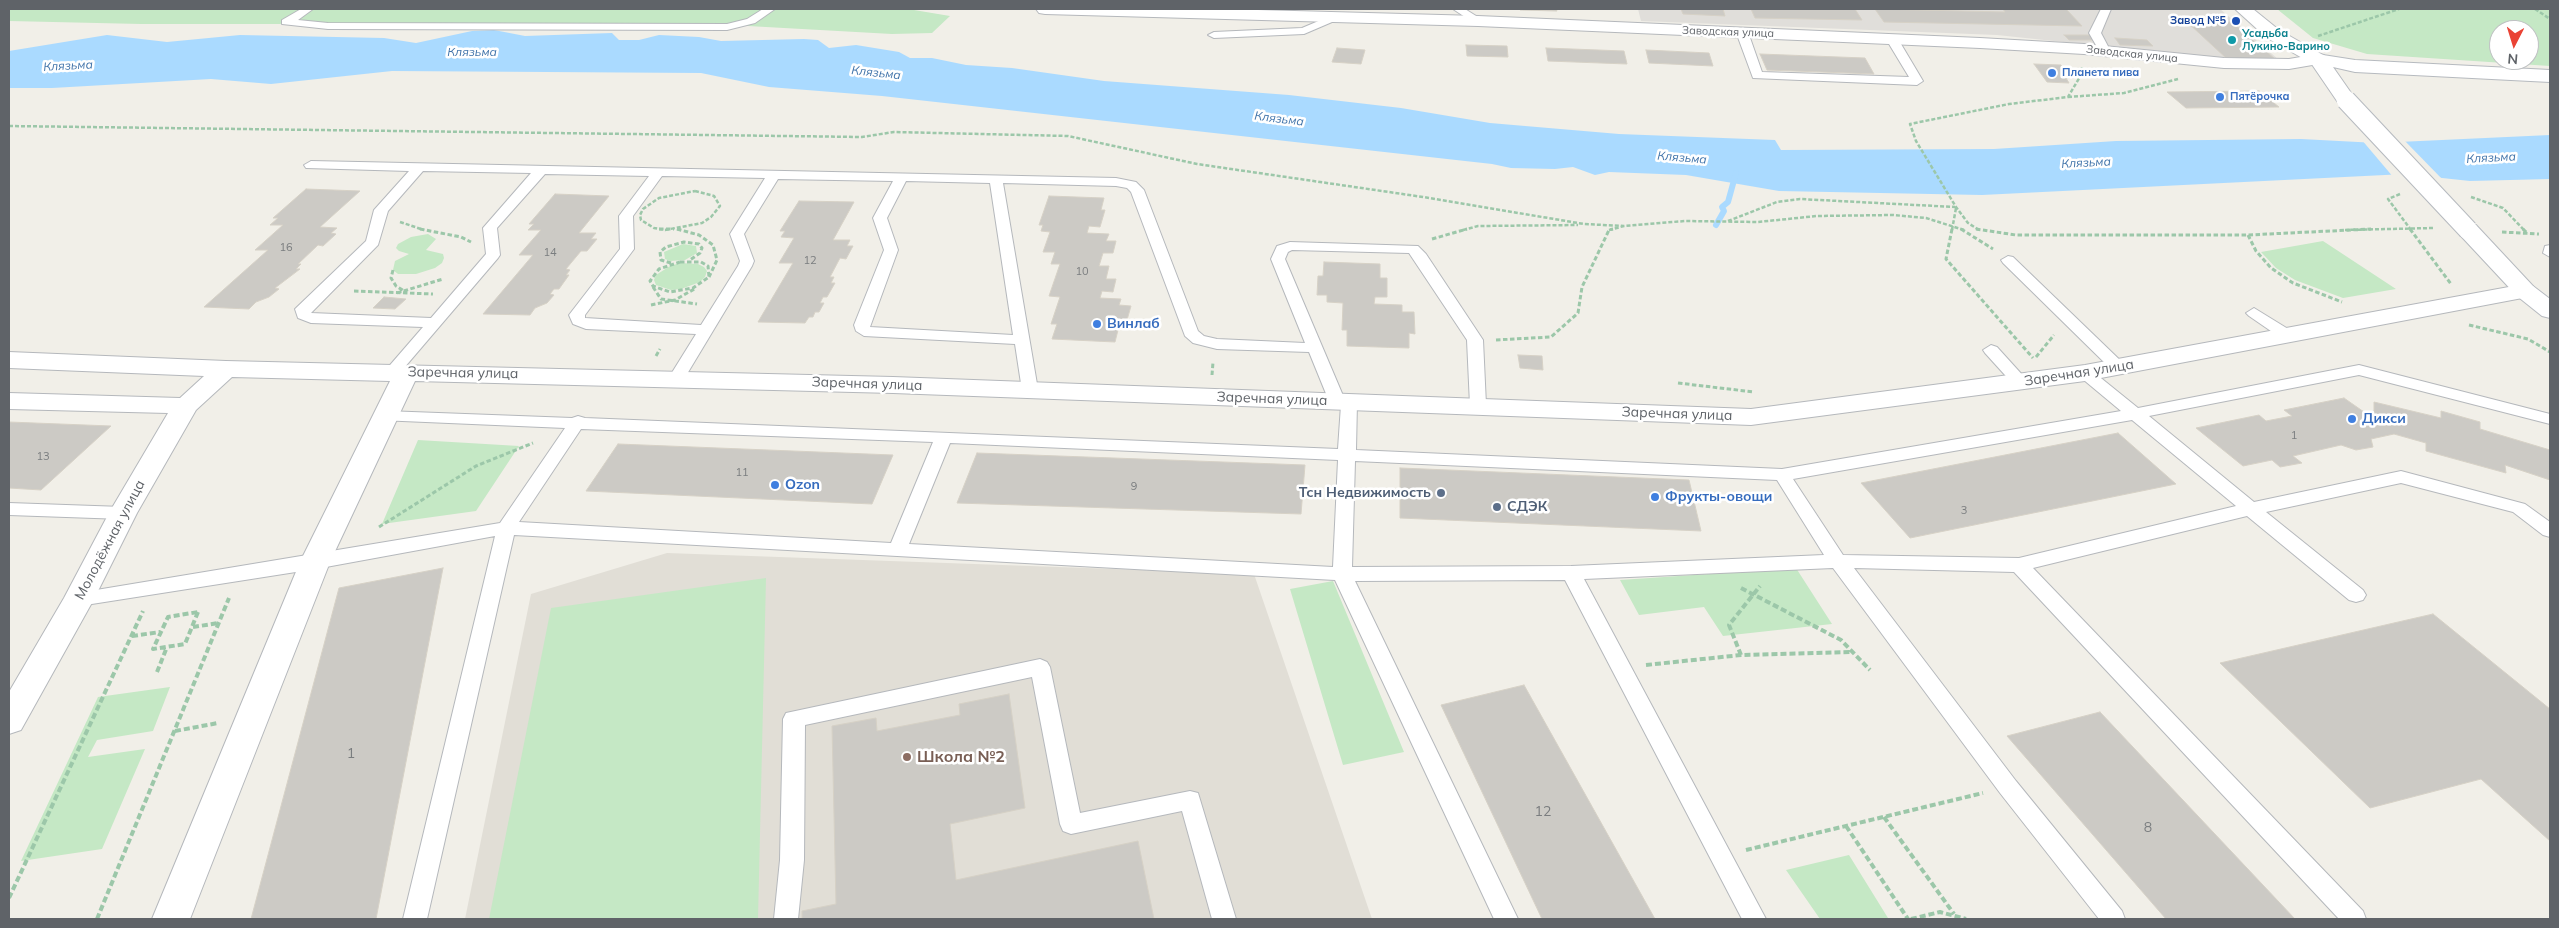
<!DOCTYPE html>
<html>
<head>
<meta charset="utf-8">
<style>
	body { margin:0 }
	#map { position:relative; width:2559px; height:928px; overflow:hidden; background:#f1efe8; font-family:Mulish,sans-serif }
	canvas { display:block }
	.frame { position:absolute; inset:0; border:10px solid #5f6368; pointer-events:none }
	.north { position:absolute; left:2489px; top:20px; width:50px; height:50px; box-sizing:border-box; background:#fff; border:1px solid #bfc1c3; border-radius:50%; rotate:185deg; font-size:14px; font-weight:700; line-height:20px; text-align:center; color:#5f6368 }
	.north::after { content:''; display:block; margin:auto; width:18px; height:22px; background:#ea4335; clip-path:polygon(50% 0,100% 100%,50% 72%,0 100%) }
</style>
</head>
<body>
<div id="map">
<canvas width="2559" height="928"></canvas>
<div class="frame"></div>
<div class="north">N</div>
</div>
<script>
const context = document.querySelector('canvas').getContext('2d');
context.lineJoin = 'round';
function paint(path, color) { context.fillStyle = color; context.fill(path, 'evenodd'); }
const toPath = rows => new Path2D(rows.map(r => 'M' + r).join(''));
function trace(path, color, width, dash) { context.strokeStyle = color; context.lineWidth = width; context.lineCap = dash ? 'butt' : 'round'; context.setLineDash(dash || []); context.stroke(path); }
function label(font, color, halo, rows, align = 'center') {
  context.font = font + ' Mulish,sans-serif'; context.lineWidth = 5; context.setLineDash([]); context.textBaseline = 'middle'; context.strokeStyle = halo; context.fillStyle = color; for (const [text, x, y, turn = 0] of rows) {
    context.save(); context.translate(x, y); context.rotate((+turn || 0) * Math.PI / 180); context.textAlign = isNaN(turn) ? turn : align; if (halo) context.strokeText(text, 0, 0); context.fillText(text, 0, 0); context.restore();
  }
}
paint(toPath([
	[1638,9,2220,9,2279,60,2224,59,1997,35,1641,21]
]), '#e0deda');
paint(toPath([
	[667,553,1254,574,1372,919,465,919,531,594]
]), '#e1ded6');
paint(toPath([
	[9,9,908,9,950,16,932,33,892,34,712,24,141,24,9,21],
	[2277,9,2550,9,2550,66,2367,54,2313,38],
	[2499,30,2529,30,2529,60,2499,60],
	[428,234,436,239,426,250,443,254,444,258,442,263,435,268,416,274,398,274,393,270,395,261,409,254,399,251,396,248,398,244,411,237],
	[2323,241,2396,289,2343,298,2295,280,2276,268,2261,252],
	[683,244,696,246,697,253,685,260,670,261,665,259,664,252],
	[680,263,698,264,704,267,707,271,705,277,700,282,681,289,671,290,656,285,654,280,656,275,670,266],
	[418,440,519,446,476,511,382,524],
	[1796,568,1832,624,1723,636,1704,607,1639,615,1620,580],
	[766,578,758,919,489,919,551,608],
	[1333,581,1404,752,1343,765,1290,589],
	[170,687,153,731,97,740,88,757,145,749,102,849,21,861,98,697],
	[1849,855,1888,918,1820,919,1786,870]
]), '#c5e8c5');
paint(toPath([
	[494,30,525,36,612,33,619,40,639,40,659,35,699,37,721,41,804,39,818,40,829,48,856,45,899,52,910,58,932,58,966,65,1012,68,1104,81,1289,95,1401,108,1490,123,1619,134,1775,140,1781,150,1994,149,2116,141,2301,139,2377,143,2550,135,2550,179,2470,181,2405,174,1982,195,1779,191,1686,175,1609,172,1595,175,1573,167,1555,169,1511,168,1492,164,882,96,769,87,701,73,392,71,271,84,211,79,52,88,9,88,9,51,107,35,167,42,240,35,384,38,416,43,472,31]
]), '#aadaff');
paint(toPath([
	[2361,139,2404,140,2444,181,2394,178]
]), '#f1efe8');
trace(toPath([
	[1716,225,1724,211,1722,207,1728,202,1736,173]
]), '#aadaff', 6);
const building = toPath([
	[1520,9,1556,9,1557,11,1520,10,1520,9],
	[1681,9,1723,9,1725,16,1683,14,1681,9],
	[1751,9,1855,9,1862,20,1755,18,1751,9],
	[1875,9,2005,12,2003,9,2066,9,2082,26,1884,22,1875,9],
	[2186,21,2232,22,2275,59,2226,58,2186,21],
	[2064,35,2090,35,2094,40,2069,40,2064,35],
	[2115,38,2147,40,2153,46,2120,45,2115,38],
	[1466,45,1507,46,1508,57,1467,56,1466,45],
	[1337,48,1365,50,1361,64,1332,62,1337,48],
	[1546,48,1624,51,1627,64,1548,61,1546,48],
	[1646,50,1709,53,1713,66,1649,63,1646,50],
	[1760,54,1865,58,1874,74,1767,70,1760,54],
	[2034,64,2061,65,2071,78,2066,78,2069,83,2047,82,2034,64],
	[2259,91,2279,107,2186,108,2167,92,2259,91],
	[306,189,360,191,320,227,337,228,331,233,336,234,323,246,318,245,298,264,301,264,296,269,300,269,275,288,279,289,269,297,256,302,249,309,204,307,268,250,255,250,283,225,270,225,278,218,273,218,306,189],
	[555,194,609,196,579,233,596,233,591,239,597,239,587,251,581,251,566,269,570,270,566,275,569,275,559,289,554,289,550,294,554,295,547,303,535,308,530,315,483,314,533,255,519,255,541,230,528,230,534,224,529,224,555,194],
	[1049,196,1104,198,1101,210,1105,210,1100,227,1089,226,1087,233,1109,234,1106,241,1116,241,1113,253,1103,253,1099,266,1109,266,1106,279,1116,279,1113,292,1102,291,1100,298,1121,299,1119,305,1131,306,1125,327,1119,326,1115,342,1052,339,1057,324,1051,324,1060,297,1049,296,1060,264,1051,264,1055,252,1043,252,1050,232,1041,231,1043,225,1039,225,1049,196],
	[799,201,854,202,833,240,850,240,847,246,853,246,846,259,840,258,830,277,834,277,831,283,835,283,827,297,823,297,820,303,824,303,819,312,815,312,813,317,809,317,805,323,758,322,793,263,779,263,794,238,781,237,785,231,780,231,799,201],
	[1324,262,1380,264,1380,278,1387,278,1387,297,1375,297,1374,304,1402,305,1402,312,1414,312,1415,334,1409,333,1409,348,1347,346,1347,330,1342,330,1343,303,1327,302,1327,295,1317,295,1318,276,1323,276,1324,262],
	[384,297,406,299,395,309,373,308,384,297],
	[1518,355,1542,356,1543,370,1520,368,1518,355],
	[2344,398,2374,419,2374,402,2441,418,2441,411,2480,422,2480,429,2550,450,2550,480,2505,465,2506,473,2426,451,2426,443,2394,434,2371,439,2373,447,2356,450,2341,445,2293,456,2302,463,2280,467,2272,460,2243,466,2196,428,2259,415,2266,421,2292,416,2284,410,2344,398],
	[9,422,111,426,41,490,9,488,9,422],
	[2118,433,2176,484,1910,538,1861,483,2118,433],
	[618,444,893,455,872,504,586,491,618,444],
	[977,453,1305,465,1301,514,957,503,977,453],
	[1400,468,1689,480,1701,531,1400,518,1400,468],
	[443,568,376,919,251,919,339,588,443,568],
	[2433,614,2550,709,2550,841,2481,779,2370,808,2220,663,2433,614],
	[1524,685,1655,919,1542,919,1441,705,1524,685],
	[1009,694,1025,808,950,824,956,880,1138,841,1154,919,802,919,802,911,836,904,832,726,876,718,877,731,960,715,959,704,1009,694],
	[2100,712,2295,919,2166,919,2007,736,2100,712]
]);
paint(building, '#cccac5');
trace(building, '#d6d1c6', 1);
const lane = toPath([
	[301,9,313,9,298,20,328,23,727,24,747,19,763,9,775,9,755,23,727,30,328,29,282,24,282,20,301,9],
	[1453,9,1465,9,1484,21,1478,24,1474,23,1453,9],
	[2101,9,2111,9,2101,33,2111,52,2105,55,2101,54,2089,33,2101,9],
	[1335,14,1339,15,1339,19,1304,34,1214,38,1208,35,1214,32,1302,28,1335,14],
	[1742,29,1748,32,1762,72,1909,77,1886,39,1892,36,1898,39,1923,81,1917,85,1753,78,1736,32,1742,29],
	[311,161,1116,178,1136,182,1144,190,1198,331,1204,336,1217,339,1305,343,1271,259,1277,246,1290,242,1418,246,1426,254,1483,340,1486,405,1484,409,1472,409,1470,405,1467,340,1409,253,1292,250,1288,252,1285,259,1344,398,1355,398,1357,402,1356,450,1782,469,2121,411,2079,376,2077,373,2079,370,2085,368,2091,370,2138,408,2359,365,2550,414,2550,424,2359,375,2149,416,2254,502,2401,471,2525,504,2550,522,2550,537,2543,535,2513,512,2401,483,2266,512,2363,590,2366,595,2363,600,2356,602,2349,600,2247,516,2033,568,2363,911,2366,919,2339,919,2014,572,1854,568,2016,781,2122,911,2125,919,2099,919,2000,793,1833,568,1584,579,1766,919,1742,919,1565,580,1355,581,1518,919,1494,919,1335,580,514,535,427,919,403,919,495,536,315,569,79,606,72,604,69,599,72,594,500,523,565,428,379,420,377,416,379,412,385,411,572,418,578,416,585,418,1338,449,1341,405,1331,405,1329,401,1309,352,1217,349,1193,343,1185,336,1131,192,1127,188,1116,186,1003,183,1038,390,1036,393,1024,393,1022,390,1015,344,864,336,856,331,854,325,884,250,873,218,893,181,778,179,744,234,754,261,752,266,684,379,676,384,668,379,696,334,586,329,573,324,569,315,620,249,619,216,649,176,545,174,497,228,500,255,498,258,398,375,392,377,384,372,423,327,311,323,298,318,295,309,366,241,374,210,409,171,306,168,304,165,311,161],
	[423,171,531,173,483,228,486,254,431,318,311,313,378,245,388,211,423,171],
	[662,176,765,178,730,234,740,261,738,266,701,325,585,318,585,315,634,249,633,216,662,176],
	[906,181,990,183,1013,335,870,327,898,250,887,218,906,181],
	[2132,420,2236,506,2019,558,1843,555,1793,479,2132,420],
	[581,429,933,442,891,543,519,522,581,429],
	[950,443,1338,460,1333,567,909,544,950,443],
	[1355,461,1777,480,1824,555,1571,566,1352,567,1355,461],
	[2550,245,2550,257,2543,253,2545,246,2550,245],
	[2008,256,2013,257,2124,364,2126,367,2124,370,2112,370,2003,263,2001,260,2008,256],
	[2254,308,2293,332,2295,335,2293,338,2281,338,2249,316,2246,313,2254,308],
	[1991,345,1997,347,2026,379,2028,382,2026,385,2014,385,1985,353,1983,350,1991,345],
	[9,503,123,507,129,509,132,513,129,517,123,519,9,515,9,503],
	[1040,659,1047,662,1050,667,1080,813,1190,791,1198,793,1236,919,1212,919,1182,811,1071,834,1063,831,1060,824,1032,677,805,725,804,860,798,919,774,919,780,860,783,719,786,713,1040,659]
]);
const street = toPath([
	[1036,9,1221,9,1478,16,1980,38,2084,44,2224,58,2289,59,2318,54,2324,55,2327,59,2324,63,2289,69,2224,68,2084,54,1980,48,1478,26,1045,14,1039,13,1036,9],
	[2525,284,2533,286,2537,291,2533,296,2085,381,1751,425,893,393,415,381,330,562,190,919,152,919,300,562,390,381,232,377,196,410,137,513,94,599,21,730,9,734,9,692,64,598,109,513,168,413,9,409,9,393,180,398,204,376,9,368,9,352,226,361,893,377,1751,409,2085,365,2525,284]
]);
const secondary = toPath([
	[2235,9,2253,9,2279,30,2323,55,2355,60,2550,70,2550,82,2355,72,2333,67,2356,100,2353,104,2346,106,2339,104,2311,63,2267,38,2235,9],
	[2468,223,2476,225,2533,286,2550,299,2550,318,2542,316,2517,296,2460,235,2457,230,2460,225,2468,223]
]);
trace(lane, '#b5b8bc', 2);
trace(street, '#b5b8bc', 2);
trace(secondary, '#b6babf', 2);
trace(toPath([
	[2535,9,2550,19],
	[2318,36,2399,9],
	[2068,97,2124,93,2178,79],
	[9,126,862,137,894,132,1068,136,1197,164,1423,197,1584,224,1624,226],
	[695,191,714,196,720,206,711,217,702,223,665,230,654,228,641,220,640,215,643,209,659,198,695,191],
	[2400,194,2388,199,2411,230],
	[2471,197,2503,208,2524,230],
	[1728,221,1777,202,1800,199,1955,207],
	[400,222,424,230],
	[677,229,681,230],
	[1463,230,1478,226,1578,225],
	[1609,230,1624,226,1685,221,1758,222,1817,216,1893,215,1926,218,1964,230],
	[1952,230,1956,208],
	[1979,230,1968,223,1956,207,1916,141,1910,124,2009,104,2068,97,2081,75,2082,67],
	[2345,230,2433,228]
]), '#9cc7a9', 2.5, [4, 2]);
trace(toPath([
	[420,229,461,237,471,242],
	[659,229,674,229],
	[677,229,699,235,713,245,717,260,709,277],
	[1952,229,1946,259,2033,358],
	[1961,229,1993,249],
	[1976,229,2016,235,2248,235,2371,229],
	[2410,229,2451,284],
	[2523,229,2528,234],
	[2502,232,2539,234],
	[2248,235,2256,251,2271,268,2293,283,2342,302],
	[1432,239,1467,229],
	[680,262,701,262,708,266,709,277,693,288,670,292,653,286,650,281,659,269,680,262],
	[671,263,661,260,660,252,666,247,684,242,699,244,702,248,700,253,690,260],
	[393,270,391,278,396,286,404,291],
	[653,287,661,299,697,304],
	[354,291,433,294],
	[397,293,443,279],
	[651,305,675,300,696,288],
	[2469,325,2528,339,2550,352],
	[1496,340,1551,337,1578,313,1582,287,1609,230,1613,229],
	[656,356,660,349],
	[2036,357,2054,335],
	[1212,375,1213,362],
	[1678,383,1754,392],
	[379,527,476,466,533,443]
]), '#9cc7a9', 3, [4.5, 2.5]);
trace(toPath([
	[1741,588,1841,640,1870,670],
	[198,612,185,644,153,649,168,617,198,612],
	[193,627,219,623],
	[132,636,160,632],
	[1741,655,1729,625,1760,586],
	[1646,665,1741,655,1853,652],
	[157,672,167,647],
	[175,731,218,723],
	[1884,817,1954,914],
	[1846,826,1908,919],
	[1746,850,1983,793],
	[9,898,143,611],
	[97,919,229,598],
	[1911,919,1940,912,1966,919]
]), '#9cc7a9', 4, [6, 3]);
paint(lane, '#fff');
paint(street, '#fff');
paint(secondary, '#fff');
const secondaryBridge = toPath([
	[2346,100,2468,230]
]);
trace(secondaryBridge, '#b6babf', 21, []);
trace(secondaryBridge, '#fff', 19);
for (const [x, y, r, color] of [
	[2236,21,5,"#1a4fb4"],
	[2232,40,5,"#0f9aa8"],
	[2052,73,5,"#3f7fe0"],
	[2220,97,5,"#3f7fe0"],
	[1097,324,5,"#3f7fe0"],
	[2352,419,5,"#3f7fe0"],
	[775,485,5,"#3f7fe0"],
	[1441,493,5,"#5c6f8a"],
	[1655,497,5,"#3f7fe0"],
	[1497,507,5,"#5c6f8a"],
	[907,757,5,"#8d6e63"]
]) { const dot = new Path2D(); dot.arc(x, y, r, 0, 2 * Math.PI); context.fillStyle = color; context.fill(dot); trace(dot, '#fff', 2); }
label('bold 11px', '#164399', '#fff', [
	["Завод №5",2226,21]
], 'right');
label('11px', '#5f6368', '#fff', [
	["Заводская улица",1728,32,2],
	["Заводская улица",2132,54,6]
]);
label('bold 11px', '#0d838f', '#fff', [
	["Усадьба",2242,34],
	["Лукино-Варино",2242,47]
], 'left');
label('bold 11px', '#366cbe', '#fff', [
	["Планета пива",2062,73],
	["Пятёрочка",2230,97]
], 'left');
label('11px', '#7a7d7f', null, [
	["16",286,248],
	["14",550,253],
	["12",810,261],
	["10",1082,272],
	["1",2294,436],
	["13",43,457],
	["11",742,473],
	["9",1134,487],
	["3",1964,511]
]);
label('italic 12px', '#4174aa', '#fff', [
	["Клязьма",472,52],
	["Клязьма",68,66,-3],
	["Клязьма",876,73,6],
	["Клязьма",1279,119,7],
	["Клязьма",1682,158,5],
	["Клязьма",2491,158,-3],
	["Клязьма",2086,163,-3]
]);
label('bold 14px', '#366cbe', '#fff', [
	["Винлаб",1107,324],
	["Дикси",2362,419],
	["Ozon",785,485],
	["Фрукты-овощи",1665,497]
], 'left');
label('14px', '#5f6368', '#fff', [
	["Заречная улица",463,373,1],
	["Заречная улица",2079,373,-9],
	["Заречная улица",867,384,2],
	["Заречная улица",1272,399,2],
	["Заречная улица",1677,414,2],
	["Молодёжная улица",110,540,-62]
]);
label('bold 14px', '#4e5e75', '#fff', [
	["Тсн Недвижимость",1431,493],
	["СДЭК",1507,507,"left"]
], 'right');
label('14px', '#7a7d7f', null, [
	["1",351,754],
	["12",1543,812],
	["8",2148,828]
]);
label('bold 16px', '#785e54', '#fff', [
	["Школа №2",917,757]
], 'left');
</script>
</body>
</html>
